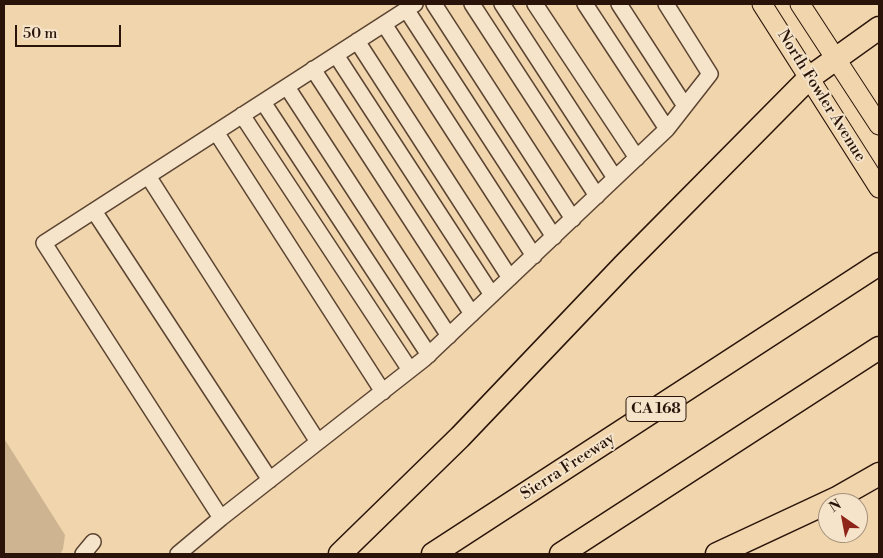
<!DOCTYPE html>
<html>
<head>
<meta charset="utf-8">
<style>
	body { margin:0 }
	#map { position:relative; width:883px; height:558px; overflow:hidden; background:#f0d5ad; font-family:"Libre Bodoni",serif }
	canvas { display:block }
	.frame { position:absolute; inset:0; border:5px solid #2a1409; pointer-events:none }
	.north { position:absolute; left:818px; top:493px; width:50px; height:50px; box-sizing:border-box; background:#f5e4ca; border:1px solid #a4917d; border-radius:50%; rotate:327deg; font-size:14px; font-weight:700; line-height:20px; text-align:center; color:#2a1409 }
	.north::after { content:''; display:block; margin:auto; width:18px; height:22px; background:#8f2418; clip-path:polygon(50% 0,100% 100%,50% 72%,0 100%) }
	.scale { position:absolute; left:15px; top:25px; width:106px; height:22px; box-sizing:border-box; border:2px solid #2a1409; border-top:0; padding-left:6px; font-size:15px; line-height:18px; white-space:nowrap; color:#2a1409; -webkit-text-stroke:4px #f5e4ca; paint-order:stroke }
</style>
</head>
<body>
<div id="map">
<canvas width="883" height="558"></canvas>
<div class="frame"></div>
<div class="north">N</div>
<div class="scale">50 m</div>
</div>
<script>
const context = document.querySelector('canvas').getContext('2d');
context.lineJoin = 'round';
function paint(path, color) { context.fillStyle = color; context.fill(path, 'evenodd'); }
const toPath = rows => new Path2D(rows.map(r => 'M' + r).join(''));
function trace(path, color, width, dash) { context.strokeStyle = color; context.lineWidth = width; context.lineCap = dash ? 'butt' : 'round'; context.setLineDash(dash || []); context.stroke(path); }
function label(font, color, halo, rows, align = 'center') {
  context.font = font + ' "Libre Bodoni",serif'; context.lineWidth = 4; context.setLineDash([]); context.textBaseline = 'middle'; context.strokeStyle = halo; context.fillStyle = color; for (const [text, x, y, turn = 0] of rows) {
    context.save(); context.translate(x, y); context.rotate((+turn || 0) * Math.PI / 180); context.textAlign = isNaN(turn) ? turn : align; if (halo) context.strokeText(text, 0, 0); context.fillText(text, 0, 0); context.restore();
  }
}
paint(toPath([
	[5,440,65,535,63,549,60,554,4,554]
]), '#ceb491');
const minor = toPath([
	[415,4,44,243,221,518,424,359,667,129,585,4],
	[434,4,573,219],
	[472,4,597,196],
	[502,4,615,178],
	[535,4,637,158],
	[619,4,685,106],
	[666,4,710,74,667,129],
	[406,9,554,237],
	[384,24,534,256],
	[357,41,510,278],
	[336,55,492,295],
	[313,69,472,314],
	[287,87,449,336],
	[263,102,429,355],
	[242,115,410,370],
	[216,132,383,392],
	[148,176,318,442],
	[94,211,270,480],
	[83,554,93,542],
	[178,554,221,518]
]);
const major = toPath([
	[762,4,879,188],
	[800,4,879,125]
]);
const highway = toPath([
	[340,554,460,437,624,265,809,78,879,28],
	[433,554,879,264],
	[561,554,879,348],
	[717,554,837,498,879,474]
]);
trace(minor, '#5c4432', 18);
trace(major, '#2a1409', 21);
trace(highway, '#2a1409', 25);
trace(minor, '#f5e4ca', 15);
trace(major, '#f0d5ad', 19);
trace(highway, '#f0d5ad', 22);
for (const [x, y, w] of [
	[656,409,60]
]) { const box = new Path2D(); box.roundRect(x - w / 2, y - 12.5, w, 25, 4); context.fillStyle = '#f5e4ca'; context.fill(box); trace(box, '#2a1409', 1); }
label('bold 15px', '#2a1409', null, [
	["CA 168",656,409]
]);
label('16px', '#2a1409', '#f5e4ca', [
	["North Fowler Avenue",821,96,58],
	["Sierra Freeway",568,467,-33]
]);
</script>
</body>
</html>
